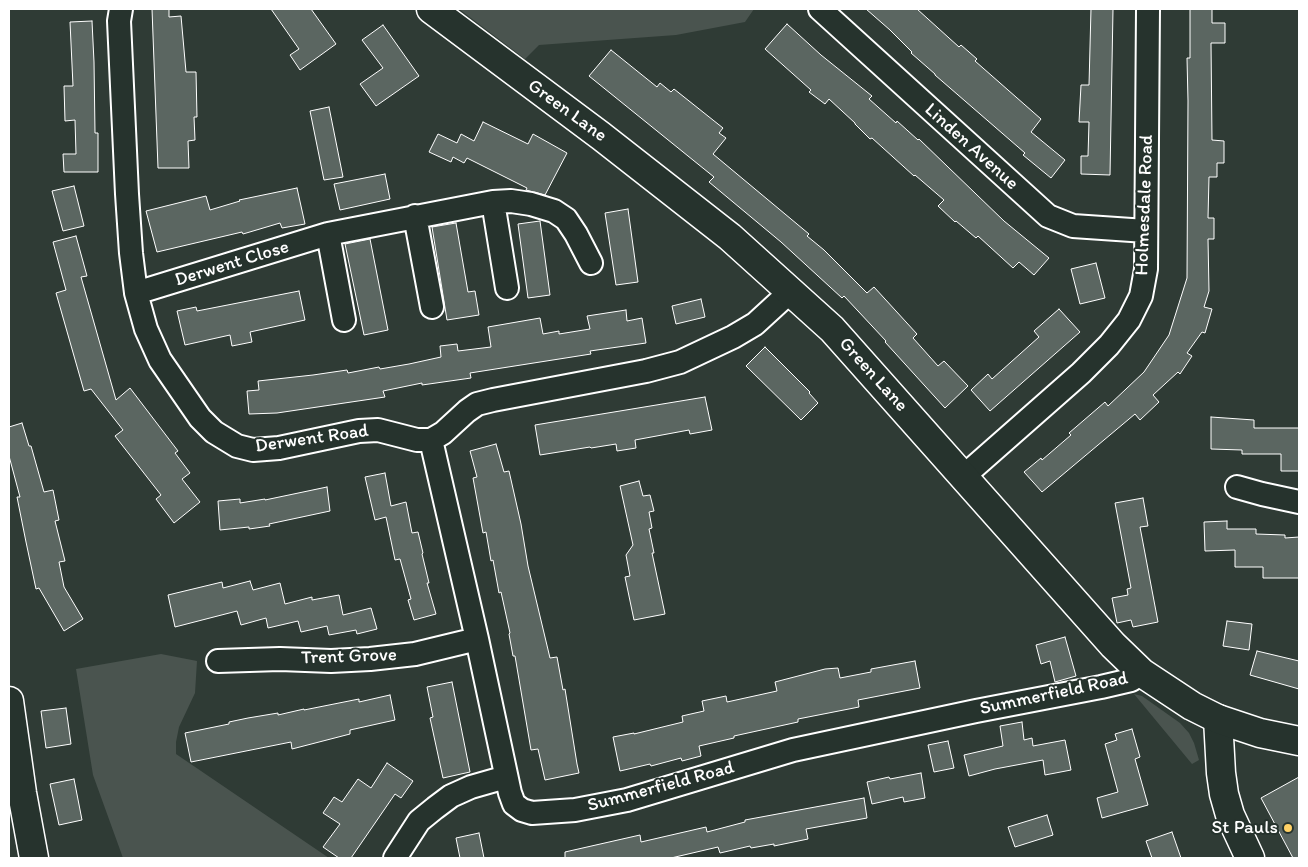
<!DOCTYPE html>
<html>
<head>
<meta charset="utf-8">
<style>
	body { margin:0 }
	#map { position:relative; width:1308px; height:867px; overflow:hidden; background:#2f3b35; font-family:Itim,sans-serif }
	canvas { display:block }
	.frame { position:absolute; inset:0; border:10px solid #fff; pointer-events:none }
</style>
</head>
<body>
<div id="map">
<canvas width="1308" height="867"></canvas>
<div class="frame"></div>
</div>
<script>
const context = document.querySelector('canvas').getContext('2d');
context.lineJoin = 'round';
function paint(path, color) { context.fillStyle = color; context.fill(path, 'evenodd'); }
const toPath = rows => new Path2D(rows.map(r => 'M' + r).join(''));
function trace(path, color, width, dash) { context.strokeStyle = color; context.lineWidth = width; context.lineCap = dash ? 'butt' : 'round'; context.setLineDash(dash || []); context.stroke(path); }
function label(font, color, halo, rows, align = 'center') {
  context.font = font + ' Itim,sans-serif'; context.lineWidth = 4; context.setLineDash([]); context.textBaseline = 'middle'; context.strokeStyle = halo; context.fillStyle = color; for (const [text, x, y, turn = 0] of rows) {
    context.save(); context.translate(x, y); context.rotate((+turn || 0) * Math.PI / 180); context.textAlign = isNaN(turn) ? turn : align; if (halo) context.strokeText(text, 0, 0); context.fillText(text, 0, 0); context.restore();
  }
}
paint(toPath([
	[459,9,754,9,745,22,676,35,539,45,525,59],
	[161,654,197,661,195,693,179,727,176,742,176,754,329,858,123,858,93,775,76,669],
	[1134,694,1142,696,1180,723,1189,733,1194,743,1199,760,1192,764]
]), '#4a544f');
const building = toPath([
	[152,9,169,9,169,17,181,16,186,72,196,72,197,117,194,117,195,140,188,141,189,168,158,168,152,9],
	[271,9,311,9,336,44,300,70,290,55,299,49,271,9],
	[866,9,917,9,959,47,961,45,977,59,975,61,1041,119,1031,132,1065,160,1051,178,1023,155,1025,153,935,75,935,74,911,53,912,52,890,30,866,9],
	[1091,9,1113,9,1110,175,1081,174,1081,156,1088,156,1089,122,1079,122,1081,85,1089,85,1091,9],
	[1190,9,1212,9,1212,23,1225,23,1225,43,1211,43,1212,140,1224,141,1224,163,1217,163,1217,177,1209,177,1208,218,1214,218,1214,239,1208,239,1209,291,1204,307,1212,309,1205,333,1202,332,1187,353,1192,356,1180,374,1178,372,1153,395,1159,402,1140,420,1135,414,1042,492,1024,472,1041,458,1042,460,1071,435,1069,433,1105,402,1108,406,1144,372,1169,335,1187,278,1188,101,1187,58,1190,58,1190,9],
	[92,21,94,62,95,133,98,133,98,172,64,172,63,154,76,154,75,120,65,121,64,86,73,86,70,22,92,21],
	[787,24,821,55,872,96,869,99,896,123,897,121,918,140,919,139,1004,221,1049,258,1034,275,1019,262,1013,268,978,236,976,238,956,221,955,222,938,206,944,200,915,175,914,176,872,138,870,139,855,124,855,123,829,99,825,104,809,92,811,90,765,49,787,24],
	[383,25,419,76,376,106,360,84,383,68,362,40,383,25],
	[611,50,657,87,660,83,671,92,674,89,723,128,719,133,726,138,713,154,809,234,807,236,824,250,867,293,874,287,917,334,913,338,938,366,944,361,968,386,945,408,885,342,886,341,844,296,842,298,781,242,709,182,714,177,589,76,611,50],
	[329,107,343,177,324,180,310,111,329,107],
	[483,122,528,144,533,134,567,153,545,195,526,190,527,188,467,158,464,163,453,157,451,162,429,152,438,134,457,143,461,134,474,141,483,122],
	[385,174,390,199,340,210,334,184,385,174],
	[74,186,84,226,63,231,52,191,74,186],
	[297,188,305,224,282,228,280,223,243,234,242,232,157,252,146,211,206,196,210,210,240,201,239,200,297,188],
	[628,209,638,282,616,285,605,213,628,209],
	[540,221,550,295,528,298,518,224,540,221],
	[456,223,468,292,475,291,479,315,447,320,432,227,456,223],
	[76,236,87,276,81,277,116,400,130,388,178,451,175,453,190,473,182,479,200,502,174,523,156,499,161,495,115,436,123,430,91,389,84,391,56,293,66,290,53,242,76,236],
	[370,239,388,330,364,335,345,244,370,239],
	[1096,263,1105,298,1080,304,1071,269,1096,263],
	[299,291,305,320,250,332,252,342,232,346,230,335,185,345,177,311,196,307,197,311,299,291],
	[701,299,705,317,676,324,672,306,701,299],
	[1059,309,1080,332,990,411,971,390,988,374,992,379,1039,337,1034,331,1059,309],
	[626,310,627,321,642,318,646,343,590,351,591,354,470,373,471,378,422,385,422,383,383,391,385,397,277,413,249,414,247,391,259,390,258,381,313,375,347,370,348,373,379,367,380,369,409,364,441,357,440,346,457,344,458,351,491,347,488,327,540,318,543,334,559,331,559,334,590,329,587,316,626,310],
	[765,347,810,392,809,393,818,403,801,420,746,366,765,347],
	[705,397,712,430,690,434,689,430,635,440,636,448,617,451,616,444,591,448,590,447,540,455,535,425,705,397],
	[1211,417,1254,420,1254,428,1299,428,1299,471,1281,471,1281,454,1242,454,1242,450,1211,449,1211,417],
	[22,423,29,446,31,446,44,492,53,490,59,520,55,521,65,561,59,562,64,587,83,619,64,631,39,588,36,589,26,542,17,497,20,497,9,456,9,427,22,423],
	[496,444,504,472,509,471,521,524,528,566,550,658,557,657,563,690,565,689,577,764,579,773,545,780,538,749,531,750,515,656,513,656,509,634,510,633,501,592,499,593,493,560,491,561,486,532,483,533,473,478,477,477,470,451,496,444],
	[385,473,391,506,406,502,412,533,418,532,423,553,422,554,429,583,427,583,436,614,414,620,408,600,411,599,400,559,395,560,386,517,375,520,365,477,385,473],
	[639,481,643,496,650,495,654,511,649,512,652,528,649,529,654,553,652,553,665,614,634,620,625,577,630,576,626,555,633,545,620,486,639,481],
	[327,487,330,511,269,524,270,526,249,529,249,527,220,530,218,501,240,499,240,503,265,499,265,500,327,487],
	[1143,498,1148,526,1140,527,1158,622,1133,627,1131,620,1117,623,1112,598,1128,595,1127,589,1131,588,1115,503,1143,498],
	[1227,521,1227,529,1256,529,1256,534,1285,535,1285,538,1299,537,1299,578,1263,578,1263,567,1235,567,1235,550,1205,551,1204,522,1227,521],
	[250,581,253,590,280,583,285,604,312,597,312,600,339,595,343,615,371,608,377,629,357,634,356,630,329,635,327,626,301,632,298,621,268,628,266,618,241,625,237,611,175,627,168,595,222,582,223,588,250,581],
	[1227,621,1252,624,1249,650,1223,646,1227,621],
	[1065,637,1076,676,1055,682,1050,661,1041,664,1036,645,1065,637],
	[1257,651,1299,661,1299,689,1250,675,1257,651],
	[915,661,920,688,858,700,859,707,798,719,798,722,734,736,734,738,699,746,701,756,682,761,681,758,651,766,650,764,620,771,613,737,634,733,634,734,683,722,682,716,704,711,702,701,726,696,727,702,777,691,775,682,825,669,838,668,840,678,871,672,871,669,915,661],
	[452,682,470,772,443,778,430,718,433,717,427,687,452,682],
	[390,695,395,720,350,730,350,734,292,749,291,742,191,762,185,733,229,724,229,722,248,718,278,713,278,715,304,709,304,710,359,699,359,702,390,695],
	[66,708,71,744,46,748,41,711,66,708],
	[1022,722,1024,740,1032,738,1033,746,1065,740,1071,770,1045,775,1043,760,995,769,969,776,964,755,1003,746,1000,726,1022,722],
	[1132,729,1140,757,1135,759,1148,805,1102,818,1097,798,1118,792,1105,744,1117,740,1115,734,1132,729],
	[948,741,954,768,934,772,928,745,948,741],
	[387,763,413,781,401,798,395,794,351,858,339,858,323,847,340,824,323,813,334,797,342,802,358,779,371,788,387,763],
	[921,773,925,798,904,802,903,797,872,804,867,782,889,777,890,779,921,773],
	[1299,777,1299,858,1293,858,1261,798,1299,777],
	[74,779,82,820,59,825,50,784,74,779],
	[864,798,867,818,806,829,808,839,774,846,774,844,751,848,750,846,720,853,718,847,671,858,565,858,565,852,640,835,641,842,706,827,707,832,745,822,745,820,864,798],
	[1047,815,1053,835,1015,847,1008,827,1047,815],
	[1172,832,1181,858,1152,858,1146,841,1172,832],
	[479,833,484,858,460,858,456,838,479,833]
]);
paint(building, '#5b6661');
trace(building, '#fff', 1);
const minor = toPath([
	[121,9,119,21,127,194,131,253,136,293,146,329,160,360,200,418,214,432,237,446,253,450,279,448,359,431,378,430,417,440,431,440,443,433,467,411,477,404,493,400,646,371,680,362,733,337,755,324,791,291],
	[820,9,1048,216,1073,226,1146,231],
	[493,202,507,288],
	[415,216,432,307],
	[328,234,344,320],
	[136,293,328,234,493,202,511,201,531,204,554,211,566,219,576,234,591,263],
	[431,440,477,639,510,793,514,804,522,810,532,813,575,810,627,800,793,750,976,711,1101,687,1131,680,1142,673],
	[964,476,1081,373,1109,345,1129,320,1141,296,1146,269,1148,9],
	[1237,487,1262,494,1299,502],
	[218,661,280,659,331,661,370,659,415,654,477,639],
	[395,858,419,821,435,808,451,796,471,787,506,777]
]);
const tertiary = toPath([
	[1218,719,1221,773,1224,794,1230,815,1250,858]
]);
const secondary = toPath([
	[431,9,601,136,730,237,832,329,1113,645,1142,673,1192,706,1218,719,1260,733,1299,741],
	[9,701,22,793,34,858]
]);
trace(minor, '#fff', 26);
trace(tertiary, '#fff', 31);
trace(secondary, '#fff', 31);
trace(minor, '#26332d', 22);
trace(tertiary, '#26332d', 28);
trace(secondary, '#26332d', 28);
for (const [x, y, r, color] of [
	[1288,828,5,"#ffd166"]
]) { const dot = new Path2D(); dot.arc(x, y, r, 0, 2 * Math.PI); context.fillStyle = color; context.fill(dot); trace(dot, '#26332d', 2); }
label('19px', '#fff', '#26332d', [
	["Green Lane",567,111,36],
	["Linden Avenue",971,147,42],
	["Holmesdale Road",1145,205,-88],
	["Derwent Close",232,264,-17],
	["Green Lane",873,375,48],
	["Derwent Road",312,439,-8],
	["Trent Grove",349,657,-2],
	["Summerfield Road",1054,694,-12],
	["Summerfield Road",661,787,-15]
]);
label('19px', '#fff', '#26332d', [
	["St Pauls",1278,828]
], 'right');
</script>
</body>
</html>
